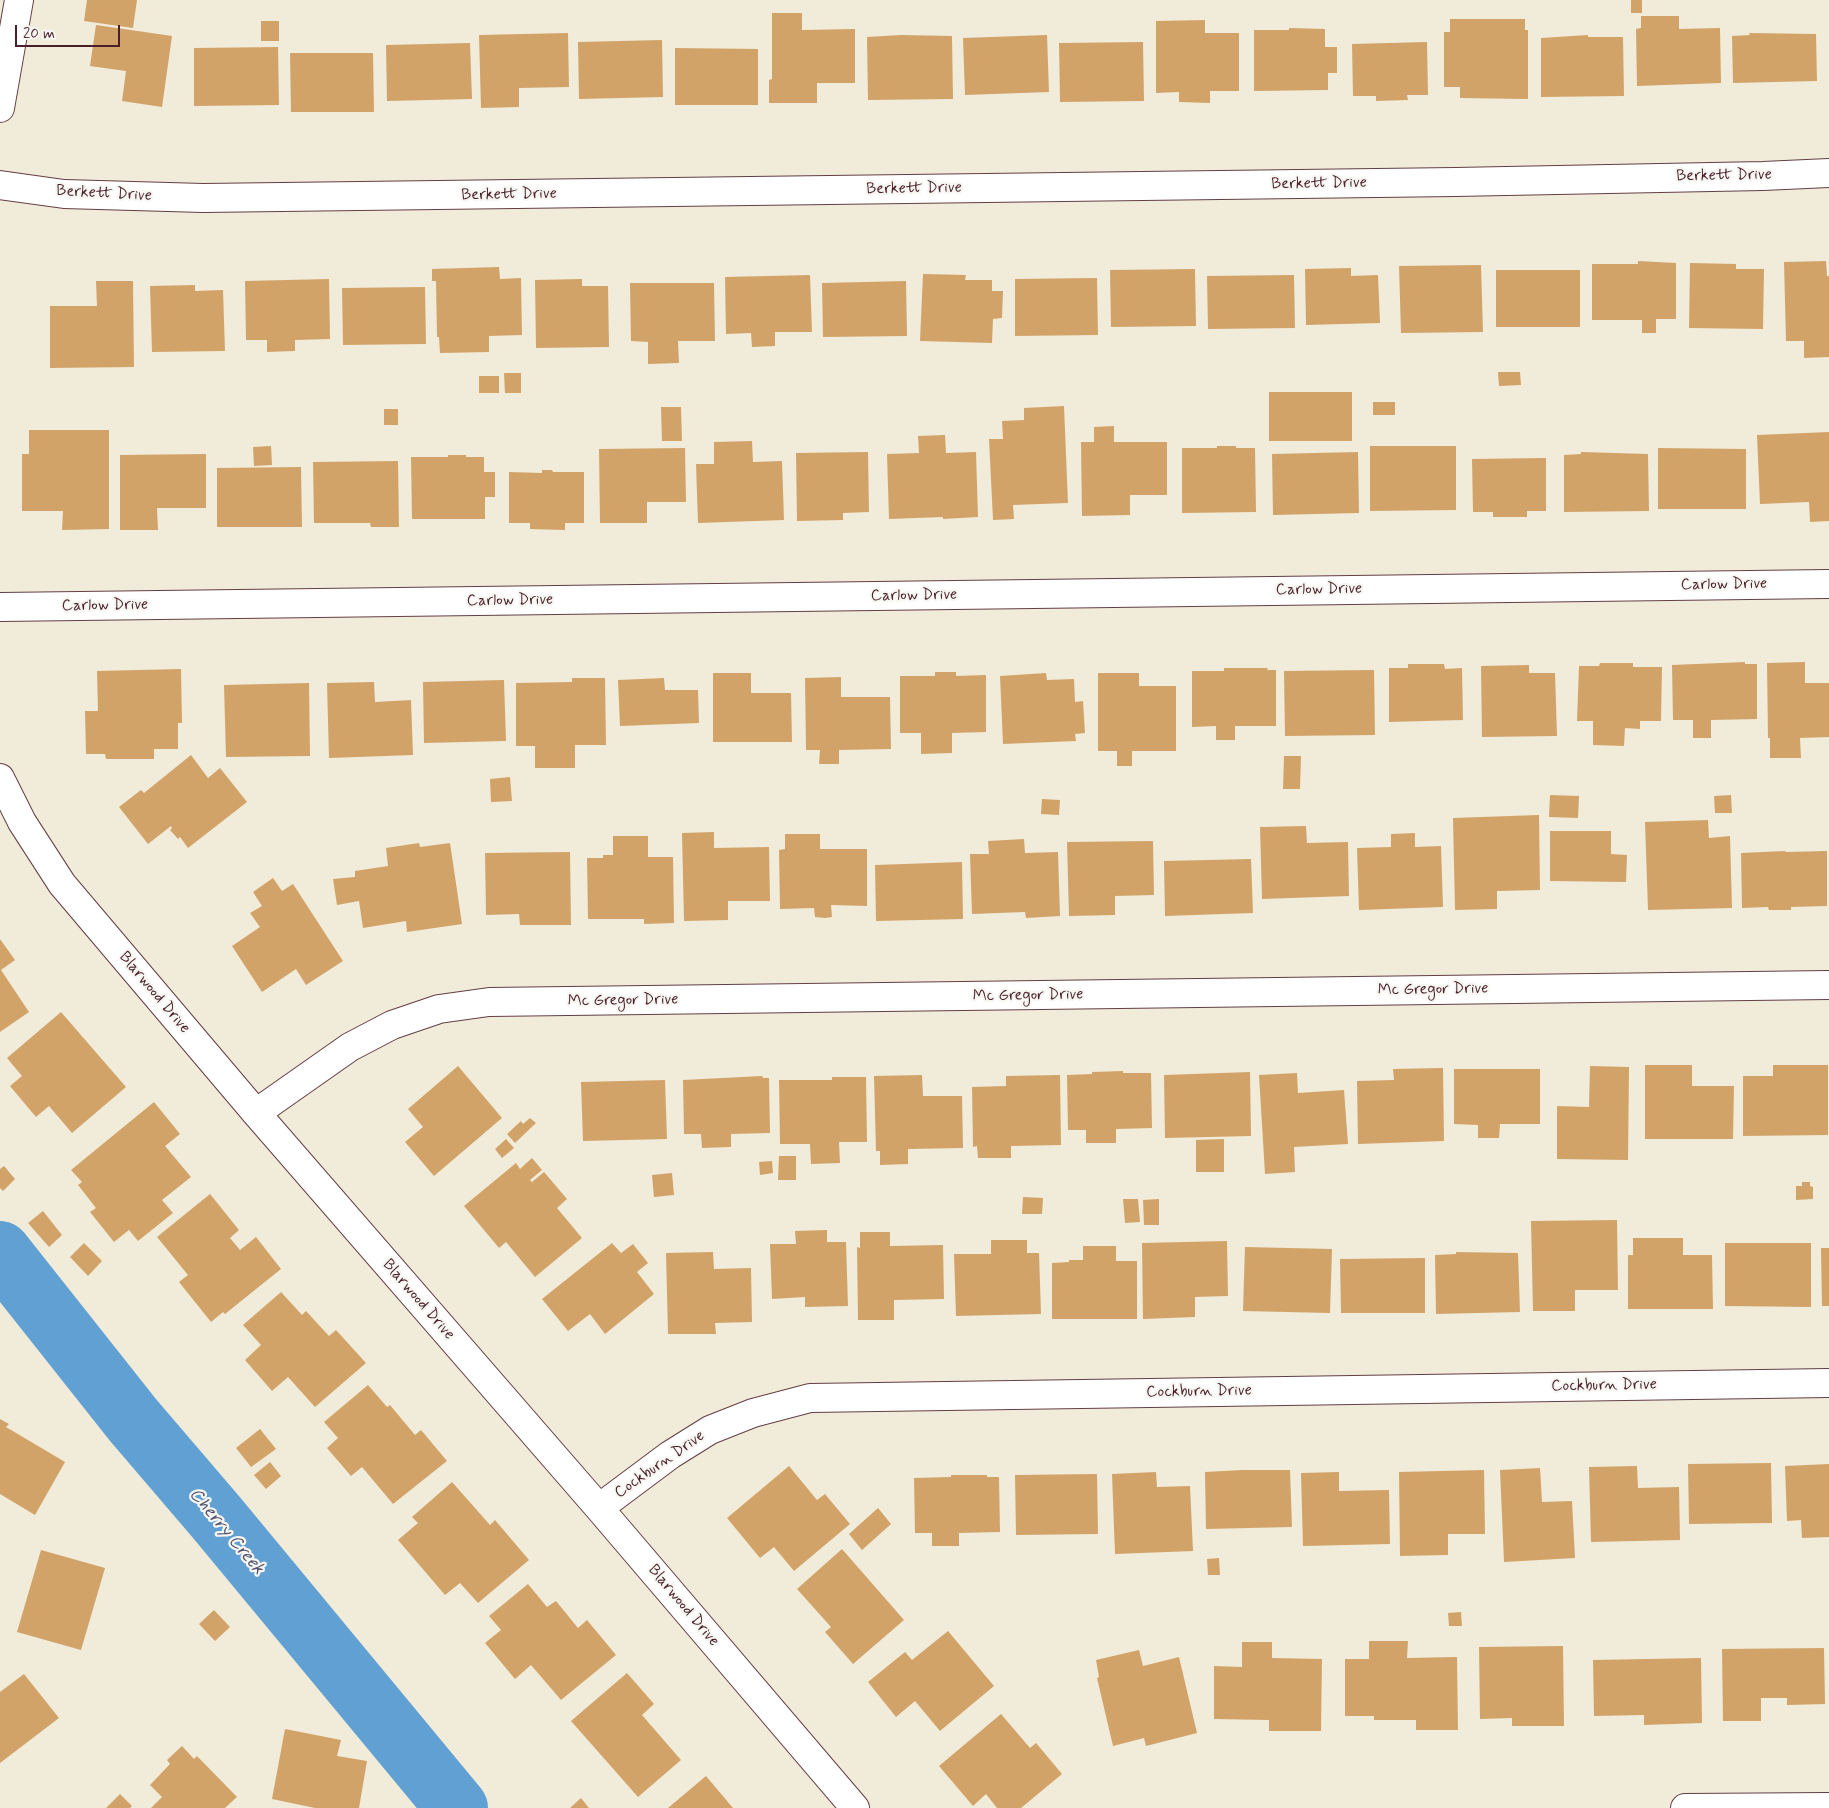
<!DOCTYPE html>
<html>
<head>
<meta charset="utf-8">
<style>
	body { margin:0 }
	#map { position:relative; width:1829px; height:1808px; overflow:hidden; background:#f1ebd9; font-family:Mynerve,sans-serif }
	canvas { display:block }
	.scale { position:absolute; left:15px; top:25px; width:105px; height:22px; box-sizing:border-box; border:2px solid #4a1f2b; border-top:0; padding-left:6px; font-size:15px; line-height:18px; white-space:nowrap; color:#4a1f2b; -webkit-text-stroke:4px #f6f6f2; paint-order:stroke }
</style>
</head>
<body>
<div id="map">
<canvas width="1829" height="1808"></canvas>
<div class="scale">20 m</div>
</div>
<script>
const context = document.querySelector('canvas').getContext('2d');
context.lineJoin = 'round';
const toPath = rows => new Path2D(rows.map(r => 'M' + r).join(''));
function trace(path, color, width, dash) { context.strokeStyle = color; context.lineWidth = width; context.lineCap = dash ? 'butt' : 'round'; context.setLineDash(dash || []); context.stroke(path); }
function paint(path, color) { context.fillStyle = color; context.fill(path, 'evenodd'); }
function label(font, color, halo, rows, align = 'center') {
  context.font = font + ' Mynerve,sans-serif'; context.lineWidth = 4.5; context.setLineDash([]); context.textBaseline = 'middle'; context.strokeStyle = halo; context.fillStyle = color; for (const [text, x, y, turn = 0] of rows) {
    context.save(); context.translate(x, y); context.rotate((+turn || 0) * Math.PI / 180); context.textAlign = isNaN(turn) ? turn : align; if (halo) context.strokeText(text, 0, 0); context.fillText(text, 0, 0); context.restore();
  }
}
trace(toPath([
	[0,1252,133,1420,216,1517,457,1808]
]), '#61a0d3', 62);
paint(toPath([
	[87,0,137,0,133,28,84,21],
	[1631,0,1642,0,1642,13,1631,13],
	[772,13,802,13,802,30,855,29,855,83,817,83,817,103,769,103,769,80,772,79],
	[1641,16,1679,16,1679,29,1720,28,1721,83,1637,86,1636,29,1641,28],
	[1450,19,1525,19,1525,30,1528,30,1528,99,1460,98,1460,87,1444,87,1444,32,1450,32],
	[1205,20,1205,33,1239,33,1239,91,1210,91,1210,103,1179,102,1179,92,1156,93,1156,21],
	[261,21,279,21,279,41,261,41],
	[96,25,172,36,162,107,122,101,126,71,90,66],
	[1289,28,1325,29,1325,47,1337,47,1337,73,1328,73,1328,90,1254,91,1254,30,1289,30],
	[568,33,569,87,519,88,519,107,481,108,479,35],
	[1749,33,1816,34,1817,81,1733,83,1732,36,1750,35],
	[901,35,952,36,953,99,868,100,867,37],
	[1047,35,1049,92,965,95,963,38],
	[1588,35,1588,37,1623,37,1624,96,1541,97,1541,38],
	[662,40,663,97,579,99,578,42],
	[1143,42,1144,101,1060,102,1059,43],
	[1427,42,1428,95,1407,95,1408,100,1376,101,1376,96,1353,96,1352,44],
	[470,43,472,99,387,101,386,45],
	[278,47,279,105,194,106,194,48],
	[675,48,758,49,758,105,675,105],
	[290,53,373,53,374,112,291,112],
	[1638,261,1676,263,1676,319,1656,319,1656,333,1642,333,1642,320,1592,320,1592,264,1638,264],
	[1826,261,1827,276,1829,276,1829,357,1804,358,1804,341,1786,341,1784,262],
	[1690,263,1736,264,1736,269,1764,269,1763,329,1689,328],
	[1481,265,1483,332,1401,333,1399,266],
	[499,267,500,279,521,278,522,335,489,336,489,352,440,353,439,337,437,337,436,281,432,281,432,269],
	[1351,268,1351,276,1378,275,1380,323,1306,325,1305,269],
	[1195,269,1196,326,1111,327,1110,270],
	[1496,270,1580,270,1580,327,1496,327],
	[923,274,966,275,965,280,992,280,992,291,1003,291,1002,318,993,319,992,343,920,341],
	[810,275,812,332,775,332,775,346,752,347,751,333,726,334,725,277],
	[1294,275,1295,328,1208,329,1207,276],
	[1097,278,1098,335,1015,336,1015,279],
	[329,279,330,339,295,340,295,351,267,352,267,340,246,340,245,281],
	[582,279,582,286,608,286,609,347,536,348,535,280],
	[96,281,133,281,134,367,50,368,50,306,97,306],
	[906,281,907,336,823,337,822,283],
	[630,283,714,283,715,341,678,341,679,363,648,364,648,342,631,341],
	[195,285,195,291,223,290,225,351,152,352,150,286],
	[425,287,426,344,343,345,342,288],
	[1498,372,1520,372,1521,385,1499,386],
	[504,373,521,373,521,393,505,393],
	[479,376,499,376,499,393,479,393],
	[1269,392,1352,392,1352,441,1269,441],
	[1373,402,1395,402,1395,415,1373,415],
	[1064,406,1068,503,1013,505,1014,519,993,520,989,439,1003,439,1002,421,1024,420,1024,408],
	[661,407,681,407,682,441,662,441],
	[384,409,398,409,398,425,384,425],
	[1114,426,1114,442,1167,442,1167,495,1130,495,1130,515,1082,516,1081,442,1094,442,1094,427],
	[29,430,109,430,109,529,62,530,63,511,22,511,22,454,29,454],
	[1829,432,1829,521,1810,522,1809,502,1760,504,1757,435],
	[945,435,946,453,976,452,978,517,943,519,943,517,889,519,887,454,919,453,918,436],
	[752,441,753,462,782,461,784,520,698,523,696,464,714,464,714,442],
	[271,446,272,465,254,466,253,447],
	[1217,446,1236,446,1236,448,1255,448,1256,512,1182,513,1182,448,1217,448],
	[1370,446,1456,446,1456,510,1370,511],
	[685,448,686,502,647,502,647,523,600,523,599,449],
	[1658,448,1746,449,1746,509,1658,509],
	[868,452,869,512,843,513,843,520,797,521,796,453],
	[1358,452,1359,513,1273,515,1272,454],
	[1581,452,1648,454,1649,511,1564,512,1564,455,1581,454],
	[206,454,206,508,157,508,158,530,120,530,120,455],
	[448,455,466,455,466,457,484,457,484,472,495,472,495,497,485,497,485,519,412,519,411,457,448,457],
	[1546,458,1546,511,1527,511,1527,517,1493,517,1493,512,1473,512,1472,459],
	[398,461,399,527,371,527,370,523,314,523,313,462],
	[301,467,302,527,217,527,217,468],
	[542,470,552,470,553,472,584,472,584,523,565,523,565,530,530,529,530,523,509,523,509,472,542,473],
	[1745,662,1745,664,1757,664,1757,719,1711,720,1711,738,1693,738,1693,720,1673,720,1672,665],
	[1805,662,1805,683,1829,683,1829,737,1800,738,1801,758,1770,758,1770,738,1768,738,1767,663],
	[1600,663,1633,663,1633,667,1662,667,1661,721,1640,721,1640,729,1625,728,1624,746,1593,745,1593,721,1577,721,1579,666,1599,666],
	[1408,664,1444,664,1445,669,1462,668,1463,720,1389,722,1389,668,1408,668],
	[1529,665,1529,673,1555,673,1557,736,1482,737,1481,666],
	[1224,668,1268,668,1267,670,1276,670,1276,726,1235,726,1235,740,1216,740,1216,726,1192,727,1192,671,1224,671],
	[181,669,182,723,178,723,178,749,154,749,154,759,106,759,105,754,86,754,85,711,98,711,97,671],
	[1374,670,1375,735,1285,736,1284,671],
	[935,672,956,672,956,676,986,675,986,732,952,733,952,753,921,754,921,733,900,733,900,676,935,676],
	[713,673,751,673,751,693,791,693,792,742,713,742],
	[1046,673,1047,680,1074,679,1075,702,1083,701,1085,733,1075,734,1076,741,1003,744,1000,676],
	[1098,673,1139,673,1139,686,1176,686,1176,751,1132,751,1132,766,1117,766,1117,751,1098,751],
	[841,677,841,697,890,697,891,749,839,750,839,764,819,764,820,750,806,750,805,678],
	[572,678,605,678,606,745,575,745,575,768,535,768,535,746,516,746,516,683,572,682],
	[664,678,665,690,698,690,699,723,620,726,618,680],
	[504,680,506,741,424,743,423,682],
	[374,682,375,702,411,700,413,755,329,758,327,683],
	[309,683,310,756,226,757,224,685],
	[191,755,208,778,220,768,247,802,188,848,180,837,178,839,170,830,172,828,171,826,148,844,119,807,141,790,144,793],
	[1284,756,1301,756,1300,789,1283,789],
	[510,777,512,801,491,802,490,779],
	[1550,795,1579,796,1578,818,1549,817],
	[1731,795,1732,813,1715,813,1714,796],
	[1042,799,1060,800,1059,815,1041,814],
	[1539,815,1540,890,1497,891,1497,909,1455,910,1453,818],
	[1708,820,1709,838,1730,836,1732,908,1648,910,1645,822],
	[1306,826,1307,843,1348,842,1349,896,1262,899,1260,827],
	[1550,831,1611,831,1611,854,1627,855,1626,882,1550,881],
	[714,832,714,848,769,847,770,901,728,901,728,920,684,921,682,833],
	[1415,833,1415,847,1441,846,1443,907,1359,910,1357,848,1391,847,1391,834],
	[785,834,820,834,820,849,867,849,867,906,831,905,832,917,825,918,815,917,814,908,780,909,779,850,785,849],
	[613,836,648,836,648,857,673,857,674,923,644,924,644,919,588,919,587,858,603,858,603,855,613,855],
	[1024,839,1025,853,1058,852,1060,916,1026,918,1025,912,972,914,970,854,989,854,988,841],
	[1153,841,1154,895,1115,896,1115,915,1069,916,1067,842],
	[419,843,420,847,450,843,462,924,407,932,406,921,363,928,359,901,337,905,333,879,355,877,355,871,388,866,386,848],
	[1785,851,1786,852,1827,851,1827,906,1791,907,1791,910,1769,910,1768,907,1742,908,1741,853],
	[570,852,571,925,520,925,519,914,486,915,485,853],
	[1251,859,1253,913,1165,916,1164,861],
	[962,862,963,919,876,921,875,865],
	[273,878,282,891,293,884,343,961,306,985,296,969,262,992,232,946,260,927,250,913,262,906,253,892],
	[0,939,15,960,1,970,29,1012,0,1032],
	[61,1012,126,1087,72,1133,49,1106,36,1117,10,1086,22,1076,7,1058],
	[1645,1065,1692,1065,1692,1086,1734,1086,1733,1139,1645,1139],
	[1773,1065,1828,1065,1828,1135,1743,1136,1743,1076,1773,1076],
	[458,1066,502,1118,434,1176,405,1142,423,1127,408,1109],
	[1590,1066,1629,1067,1628,1160,1557,1159,1557,1106,1589,1107],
	[1443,1068,1444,1141,1358,1144,1357,1081,1394,1080,1393,1069],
	[1454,1069,1540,1069,1540,1124,1500,1124,1499,1138,1478,1138,1478,1125,1454,1124],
	[1123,1071,1123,1073,1151,1073,1152,1128,1116,1129,1116,1143,1086,1143,1086,1130,1068,1130,1067,1075,1092,1074,1092,1072],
	[1250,1072,1251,1136,1165,1138,1164,1075],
	[1297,1073,1298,1093,1344,1090,1348,1144,1294,1147,1295,1172,1265,1174,1259,1075],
	[922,1075,923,1096,962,1096,963,1148,908,1149,908,1164,880,1165,880,1151,876,1151,874,1076],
	[1060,1075,1061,1145,1011,1146,1011,1158,978,1158,977,1146,973,1147,972,1087,1006,1086,1006,1076],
	[762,1076,763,1078,769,1078,770,1133,731,1134,731,1147,702,1148,701,1134,684,1134,683,1080],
	[832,1077,866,1077,867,1142,839,1142,840,1163,811,1164,810,1144,780,1144,779,1080,832,1080],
	[665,1080,667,1139,583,1141,581,1082],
	[154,1102,180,1134,165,1146,191,1177,162,1200,173,1213,138,1241,129,1230,114,1242,90,1212,96,1208,78,1185,82,1182,71,1170],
	[530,1118,536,1123,515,1143,507,1134,521,1121,523,1124],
	[506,1139,514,1148,502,1158,495,1149],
	[1224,1139,1224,1172,1196,1172,1196,1140],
	[779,1156,796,1156,796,1180,778,1180],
	[532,1158,542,1170,530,1180,532,1182,544,1172,567,1199,557,1208,582,1238,535,1277,506,1242,499,1248,464,1206,516,1163,520,1169],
	[772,1161,773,1173,760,1175,759,1162],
	[4,1166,15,1179,3,1191,0,1188,0,1169],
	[672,1173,674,1195,654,1197,652,1175],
	[1802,1182,1810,1182,1810,1186,1813,1187,1813,1199,1796,1200,1796,1186,1802,1186],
	[210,1194,239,1230,230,1238,240,1250,256,1237,281,1269,225,1314,223,1312,211,1322,179,1282,188,1275,157,1237],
	[1023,1197,1043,1198,1042,1214,1022,1214],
	[1123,1199,1138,1199,1140,1222,1125,1223],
	[1159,1199,1159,1225,1144,1225,1143,1200],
	[43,1211,62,1235,49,1247,28,1223],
	[1617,1220,1618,1290,1575,1290,1575,1311,1533,1311,1531,1221],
	[827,1230,827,1242,846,1242,848,1306,805,1307,805,1297,772,1299,770,1244,796,1244,795,1231],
	[860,1232,890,1232,890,1246,943,1245,944,1299,894,1300,894,1320,858,1320,857,1247,860,1248],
	[1633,1238,1683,1238,1683,1255,1712,1255,1713,1309,1628,1309,1628,1255,1633,1255],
	[991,1240,1027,1240,1027,1253,1039,1253,1041,1314,956,1316,954,1254,991,1254],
	[1227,1241,1228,1296,1195,1297,1195,1317,1143,1319,1142,1243],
	[84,1243,102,1261,88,1276,70,1257],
	[612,1243,621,1253,633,1244,648,1263,637,1272,654,1294,605,1334,590,1314,568,1331,542,1299],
	[1725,1243,1811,1243,1811,1307,1725,1306],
	[1083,1246,1116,1246,1116,1261,1137,1261,1137,1319,1052,1319,1052,1263,1069,1262,1069,1260,1083,1260],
	[1245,1247,1332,1249,1330,1313,1243,1311],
	[1821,1248,1829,1248,1829,1306,1822,1306],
	[713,1252,714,1269,751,1268,752,1322,715,1323,716,1334,668,1334,666,1253],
	[1456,1252,1518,1253,1520,1312,1436,1314,1435,1255,1456,1254],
	[1425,1258,1425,1313,1341,1313,1340,1259],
	[281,1292,302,1315,306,1311,329,1336,336,1330,366,1363,315,1407,288,1377,272,1391,245,1360,261,1345,243,1325],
	[368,1385,387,1407,390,1405,415,1435,421,1430,447,1461,393,1504,362,1467,351,1476,327,1448,338,1438,324,1422],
	[0,1419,9,1424,6,1427,65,1462,35,1515,0,1494],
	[260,1429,276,1449,251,1467,236,1448],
	[270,1462,281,1476,266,1489,254,1475],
	[1771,1463,1772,1523,1689,1524,1688,1464],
	[1829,1464,1829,1537,1802,1538,1801,1520,1787,1521,1785,1466],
	[789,1466,817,1500,825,1494,850,1524,794,1571,774,1547,760,1558,727,1518],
	[1637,1466,1638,1488,1679,1487,1680,1540,1591,1542,1589,1467],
	[1540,1468,1542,1502,1572,1501,1575,1558,1504,1562,1500,1470],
	[1242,1470,1290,1470,1292,1527,1206,1529,1205,1472],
	[1484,1470,1485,1534,1448,1534,1448,1555,1400,1556,1399,1472],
	[1156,1472,1157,1487,1190,1486,1193,1551,1115,1554,1112,1474],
	[1339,1472,1339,1491,1389,1490,1390,1544,1303,1546,1301,1473],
	[1097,1474,1098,1534,1016,1535,1015,1475],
	[951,1475,987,1475,987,1477,999,1477,1000,1532,959,1533,959,1546,932,1546,932,1533,915,1533,914,1478,951,1477],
	[452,1482,490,1525,495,1520,529,1560,478,1603,460,1583,445,1595,398,1540,418,1523,412,1517],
	[878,1508,891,1524,862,1550,849,1534],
	[842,1549,904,1620,853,1664,825,1632,831,1627,797,1589],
	[41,1550,105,1568,81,1650,17,1632],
	[1219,1558,1220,1575,1208,1575,1207,1559],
	[528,1584,547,1607,556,1601,578,1628,587,1620,616,1655,561,1700,531,1665,515,1679,485,1643,501,1630,489,1616],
	[214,1610,230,1627,215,1641,199,1624],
	[1461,1612,1462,1626,1449,1626,1448,1613],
	[948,1631,994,1686,940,1731,915,1701,896,1717,868,1682,905,1652,912,1660],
	[1369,1641,1408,1641,1407,1658,1457,1657,1458,1730,1416,1730,1416,1720,1374,1720,1374,1716,1345,1716,1345,1659,1369,1659],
	[1242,1642,1272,1642,1272,1658,1322,1659,1321,1731,1269,1731,1269,1720,1214,1719,1214,1666,1242,1667],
	[1563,1646,1564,1726,1512,1726,1512,1718,1480,1719,1479,1647],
	[1824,1648,1825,1704,1787,1705,1787,1698,1761,1698,1761,1721,1723,1721,1722,1649],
	[1139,1650,1143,1666,1179,1657,1197,1733,1146,1746,1144,1738,1113,1746,1097,1678,1099,1677,1096,1660],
	[1701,1658,1702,1723,1644,1725,1644,1715,1594,1716,1593,1660],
	[627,1673,654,1704,642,1715,681,1760,638,1797,571,1721],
	[24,1674,59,1718,0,1763,0,1692],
	[1001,1714,1030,1748,1036,1743,1062,1774,1021,1808,997,1808,986,1794,973,1806,939,1766],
	[285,1729,341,1740,337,1756,367,1761,359,1808,315,1808,272,1799],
	[182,1746,194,1759,197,1756,237,1797,225,1808,151,1808,162,1797,150,1785,170,1764,167,1760],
	[706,1776,733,1808,668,1808],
	[120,1794,132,1806,130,1808,106,1808],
	[581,1798,589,1808,570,1808]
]), '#d2a369');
const minor = toPath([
	[0,108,19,0],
	[0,185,64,194,203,198,1455,182,1763,176,1829,173],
	[0,607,1829,584],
	[0,778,22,822,62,884,256,1113,599,1508,855,1808],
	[256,1113,350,1047,392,1025,439,1009,489,1002,1829,985],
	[599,1508,670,1455,710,1430,753,1413,810,1398,1829,1383],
	[1685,1808,1829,1807]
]);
trace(minor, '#633e45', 30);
trace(minor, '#fff', 28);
label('16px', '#4a1f2b', '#f6f6f2', [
	["Berkett Drive",1724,176,-1],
	["Berkett Drive",1319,184,-1],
	["Berkett Drive",914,189,-1],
	["Berkett Drive",104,194,3],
	["Berkett Drive",509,195,-1],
	["Carlow Drive",1724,585,-1],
	["Carlow Drive",1319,590,-1],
	["Carlow Drive",914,596,-1],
	["Carlow Drive",510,601,-1],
	["Carlow Drive",105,606,-1],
	["Mc Gregor Drive",1433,990,-1],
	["Blarwood Drive",154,993,50],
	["Mc Gregor Drive",1028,996,-1],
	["Mc Gregor Drive",623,1001,-1],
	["Blarwood Drive",418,1300,49],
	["Cockburn Drive",1604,1386,-1],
	["Cockburn Drive",1199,1392,-1],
	["Cockburn Drive",660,1465,-35],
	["Blarwood Drive",683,1606,50]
]);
label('italic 18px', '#53536e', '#f6f6f2', [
	["Cherry Creek",226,1532,50]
]);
</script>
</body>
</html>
